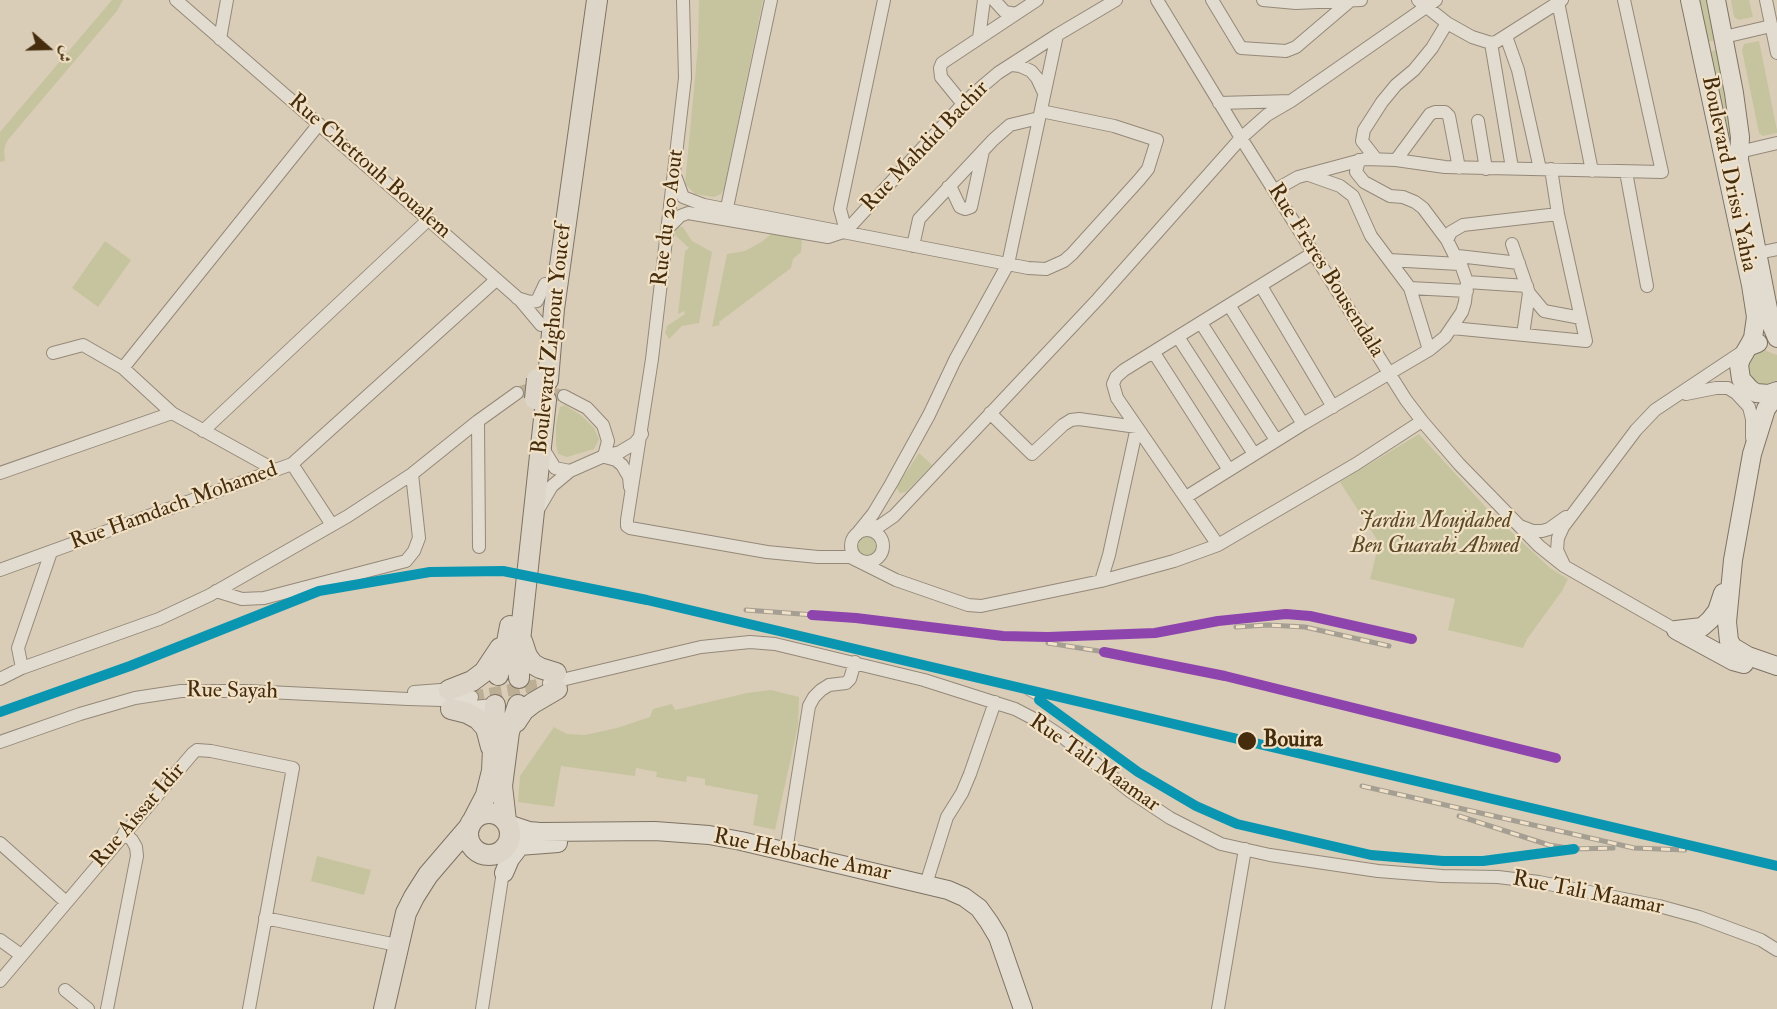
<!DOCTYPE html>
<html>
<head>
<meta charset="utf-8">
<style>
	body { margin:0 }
	#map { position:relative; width:1777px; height:1009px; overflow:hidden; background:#dacdb7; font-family:"IM FELL Double Pica",Amiri,serif }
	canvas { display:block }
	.north { position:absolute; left:18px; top:18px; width:60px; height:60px; -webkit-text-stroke:4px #f1e1c6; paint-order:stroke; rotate:110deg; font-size:16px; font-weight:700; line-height:24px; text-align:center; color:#452c0d }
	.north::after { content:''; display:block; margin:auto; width:21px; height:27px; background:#452c0d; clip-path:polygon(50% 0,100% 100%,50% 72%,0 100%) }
</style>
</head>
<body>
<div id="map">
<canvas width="1777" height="1009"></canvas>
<div class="north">ش</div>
</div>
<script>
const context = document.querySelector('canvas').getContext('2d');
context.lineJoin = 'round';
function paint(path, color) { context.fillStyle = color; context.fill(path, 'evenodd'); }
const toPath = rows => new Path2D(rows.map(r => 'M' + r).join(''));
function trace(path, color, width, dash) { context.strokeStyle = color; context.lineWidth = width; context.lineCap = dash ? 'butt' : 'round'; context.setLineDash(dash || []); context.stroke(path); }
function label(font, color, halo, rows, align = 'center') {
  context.font = font + ' "IM FELL Double Pica",serif'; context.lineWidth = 4.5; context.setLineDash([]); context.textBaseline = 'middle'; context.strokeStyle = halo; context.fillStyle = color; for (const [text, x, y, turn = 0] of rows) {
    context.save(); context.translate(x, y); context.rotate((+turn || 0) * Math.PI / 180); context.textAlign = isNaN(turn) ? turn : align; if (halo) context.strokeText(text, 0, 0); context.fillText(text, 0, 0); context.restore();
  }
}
paint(toPath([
	[112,0,123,0,117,11,7,141,4,150,5,161,0,162,0,132],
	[699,0,763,0,724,189,721,194,714,197,695,194,685,184,698,46],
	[1697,0,1708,0,1717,40,1707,42],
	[1731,0,1749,0,1753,17,1739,20,1734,17],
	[1759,41,1777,130,1777,133,1763,136,1759,133,1742,50,1744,44],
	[1719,49,1731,135,1727,137,1709,52],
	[678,226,683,227,692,241,712,252,699,323,682,326,669,339,665,333,667,326,685,314,684,311,678,314,685,251,689,248,674,234],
	[771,234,800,238,802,241,801,252,793,259,791,268,719,322,720,325,712,327,727,254,745,251,763,241],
	[105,241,131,260,98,307,72,288],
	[1764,350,1777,355,1777,380,1767,385,1754,381,1748,369,1753,356],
	[565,405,582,416,594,428,599,439,594,449,567,457,558,454,556,444,556,424,560,407],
	[1419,434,1491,513,1550,568,1568,579,1562,591,1527,639,1523,648,1448,630,1455,599,1370,579,1379,543,1340,482],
	[919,453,932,465,906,492,900,493,897,489,898,485],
	'857 547a11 11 0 1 1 22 0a11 11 0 1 1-22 0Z',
	[771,690,799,697,798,726,775,830,753,825,758,795,705,785,705,779,687,776,686,782,656,777,657,772,636,768,635,776,561,766,554,807,518,802,520,776,554,727,567,734,585,735,617,728,650,717,653,709,672,704,675,710,747,693],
	[317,856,371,870,364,895,311,881]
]), '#c6c49e');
trace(toPath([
	[517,393,530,389,564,396],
	[472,697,549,683]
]), '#bcad95', 12, [12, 6]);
const street = toPath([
	[176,0,438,228,520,300,541,325],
	[683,0,685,78,652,359,627,520,627,526,630,528,767,552,818,557,850,557,896,580,968,605,981,606,1101,581,1174,561,1218,545,1356,464,1422,421],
	[994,0,1005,12,1016,14],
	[1157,0,1241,138,1406,400,1422,421,1459,464,1539,546,1564,566,1676,630],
	[1212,0,1241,48,1286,51,1296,47,1350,1],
	[1263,0,1296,3,1361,0],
	[1418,0,1447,23,1472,37,1491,43,1496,42,1562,0],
	[1766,0,1777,53],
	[1558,2,1592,171],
	[1506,36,1518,70,1540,169],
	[1724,37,1771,26],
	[979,38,984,0],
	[220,39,227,0],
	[1491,43,1512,168],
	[1012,65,1020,66,1031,71,1037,78,1044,93],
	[1219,103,1291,101,1436,0],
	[963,104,941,77,940,68,942,63,1037,0],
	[1478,121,1486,169],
	[1739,152,1777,143],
	[1376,159,1362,141,1364,130,1382,102,1396,85,1414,70,1432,48,1447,23],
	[1396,160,1430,114,1435,112,1445,112,1449,116,1459,168],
	[1626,172,1647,286],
	[1309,175,1340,186,1353,196,1371,236,1410,288,1429,350],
	[676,178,683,197,704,205,1028,268,1046,269,1064,261,1072,254,1139,180,1148,169,1157,140,1114,126,1041,111],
	[948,187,952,190,960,207,965,209,971,207,983,151],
	[1275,190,1298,177,1365,159,1396,160,1445,167,1662,172,1624,0],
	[725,217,771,0],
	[667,229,680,216,688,213,828,237,846,231,963,104,985,84,998,73,1057,35,1116,0],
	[846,231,840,209,884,0],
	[1447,240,1451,232,1463,225,1558,214],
	[1512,244,1529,293,1523,335],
	[913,246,919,219,993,140,1010,125,1039,118],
	[1758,253,1777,249],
	[1458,256,1519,263],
	[1389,260,1459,264],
	[1467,282,1527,286],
	[1261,286,1333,407],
	[1410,288,1467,291],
	[1529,293,1544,311,1581,318],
	[517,298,530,302,537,301,545,284],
	[1229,305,1303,424],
	[1201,323,1276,440],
	[1452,328,1586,341,1558,214,1551,169],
	[1178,337,1254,454],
	[53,353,83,345,123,368,172,413],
	[1154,353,1229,470],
	[123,368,319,124],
	[1686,394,1716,388,1728,388,1736,393,1749,407,1752,419,1752,438],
	[564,396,587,408,603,425,608,441,604,456],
	[990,413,1032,454,1063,425,1071,420,1079,419,1137,427,1109,555,1101,581],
	[478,421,479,547],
	[203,431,429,219],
	[542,447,555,468,570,471],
	[605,457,616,460,622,465,629,477,630,487],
	[292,464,332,525],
	[0,473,172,413,275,470],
	[1186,497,1303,424,1429,350,1445,337,1462,312,1465,302,1467,282,1458,256,1455,256,1447,240,1423,208,1415,202,1403,197,1390,196,1364,182,1356,172,1359,160],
	[539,508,552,486,570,471,604,456,620,452,635,443,642,434],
	[1520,526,1533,531,1542,531,1549,529,1566,517],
	[866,530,881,525,894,516,1098,299,1241,138,1267,115,1291,101],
	'851 546a16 16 0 1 1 32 0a16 16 0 1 1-32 0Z',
	[856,535,873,514,891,484,929,415,955,360,1008,264,1057,35],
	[1218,545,1117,398,1113,384,1116,377,1124,370,1313,253],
	[1564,565,1557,550,1558,538,1563,527,1636,430,1655,410,1745,350],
	[0,570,292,464,496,280],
	[216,591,242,599,264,598,406,561,414,551,419,538,412,474],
	[22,668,18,648,51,552],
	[0,679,22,668,159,619,210,595,348,516,412,474,478,421,517,393],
	[549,683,701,647,750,642,775,644,924,680,1015,709,1040,722,1064,738,1131,792,1170,818,1221,844,1270,855,1378,871,1442,876,1498,877,1539,882,1659,906,1699,917,1761,940,1777,950],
	[414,692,454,689],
	[461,708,495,705],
	[0,742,80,714,135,698,181,691,248,691,408,699,442,700,472,697],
	[0,843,66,902],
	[786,851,809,706,814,697,821,690,829,685,846,683,850,679,855,662],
	[926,884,947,817,962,793,970,774,995,702],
	[265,918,397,945],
	[0,940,21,955],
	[0,981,193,753,197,750,211,751,293,768,249,1009],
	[65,990,88,1009],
	[107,1009,137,856,136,847,132,840,124,833],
	[482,1009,504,865],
	[1218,1009,1245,849]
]);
const secondary = toPath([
	[1690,0,1751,285,1756,317,1753,338,1748,347],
	[1716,0,1734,93,1740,137,1739,160,1771,324,1777,338],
	[1758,343,1748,347,1741,359,1739,365,1741,379,1750,389,1756,393,1769,394,1777,391],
	[1777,394,1766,409,1752,454,1733,560,1727,622,1729,641,1733,647,1748,656,1777,666],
	[1676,630,1733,661,1744,664],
	[1676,630,1702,627,1710,620,1717,611,1723,593],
	[508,824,529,831,540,832,655,831,709,835,741,841,948,890,964,897,979,908,989,922,998,937,1023,1009],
	[506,847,558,843],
	[504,873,510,859,520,846]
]);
const primary = toPath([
	[548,380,554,309,597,0],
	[522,641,527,656,533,664,540,668,556,673],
	[498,675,504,658,510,626],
	[519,678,519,650,546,400],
	[449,690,472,681,484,672,500,648],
	[451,709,467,713,478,719,486,728,491,747],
	[516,722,524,710,533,703,557,689],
	'468 834a21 21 0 1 1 42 0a21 21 0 1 1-42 0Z',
	[473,820,486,795,492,771,495,705],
	[506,821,502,786,509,732,518,705],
	[384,1009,406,913,414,897,428,875,470,826]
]);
trace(street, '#948979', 14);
trace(secondary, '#7e7363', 20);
trace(primary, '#7e7363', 22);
trace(street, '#e2dbd0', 12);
trace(secondary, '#e2dbd0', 18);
trace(primary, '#ddd5c8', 20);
const rail = toPath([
	[746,610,856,618,1003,636,1048,637,1155,633,1218,621,1286,614,1310,616,1412,639],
	[1236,627,1268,625,1305,627,1389,646],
	[1048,643,1130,656,1225,676,1556,758],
	[1027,693,1050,706,1138,772,1196,806,1237,824,1371,855,1443,861,1483,861,1574,849],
	[1362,786,1634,848,1685,850],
	[1459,816,1549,845,1574,849,1613,848]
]);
trace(rail, '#a59e92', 5);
trace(rail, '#f1e1c6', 3, [9]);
const primaryBridge = toPath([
	[535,399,537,379]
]);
trace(primaryBridge, '#7e7363', 22, []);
trace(primaryBridge, '#ddd5c8', 20);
trace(toPath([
	[1039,700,1138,772,1196,806,1237,824,1371,855,1443,861,1483,861,1574,849],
	[0,712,130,666,319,591,430,572,503,571,647,600,1777,866]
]), '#0a96b1', 10);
trace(toPath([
	[812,615,856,618,1003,636,1048,637,1155,633,1218,621,1286,614,1310,616,1412,639],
	[1104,652,1225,676,1556,758]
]), '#8e44ad', 10);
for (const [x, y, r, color] of [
	[1247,741,10,"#452c0d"]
]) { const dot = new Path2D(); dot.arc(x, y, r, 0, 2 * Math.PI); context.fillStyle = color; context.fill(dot); trace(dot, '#f1e1c6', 2); }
label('22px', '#452c0d', '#f1e1c6', [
	["Rue Mahdid Bachir",926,147,-46],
	["Rue Chettouh Boualem",369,167,41],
	["Boulevard Drissi Yahia",1728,174,78],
	["Rue du 20 Aout",669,218,-83],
	["Rue Frères Bousendala",1325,271,58],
	["Boulevard Zighout Youcef",553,339,-84],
	["Rue Hamdach Mohamed",174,507,-20],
	["Rue Sayah",232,692,1],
	["Rue Tali Maamar",1094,764,35],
	["Rue Aissat Idir",139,816,-49],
	["Rue Hebbache Amar",802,856,12],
	["Rue Tali Maamar",1588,894,11]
]);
label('italic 22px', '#5b4926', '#f1e1c6', [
	["Jardin Moujdahed",1435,522],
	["Ben Guarabi Ahmed",1435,547]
]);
label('bold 22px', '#452c0d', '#f1e1c6', [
	["Bouira",1263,741]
], 'left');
</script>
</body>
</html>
